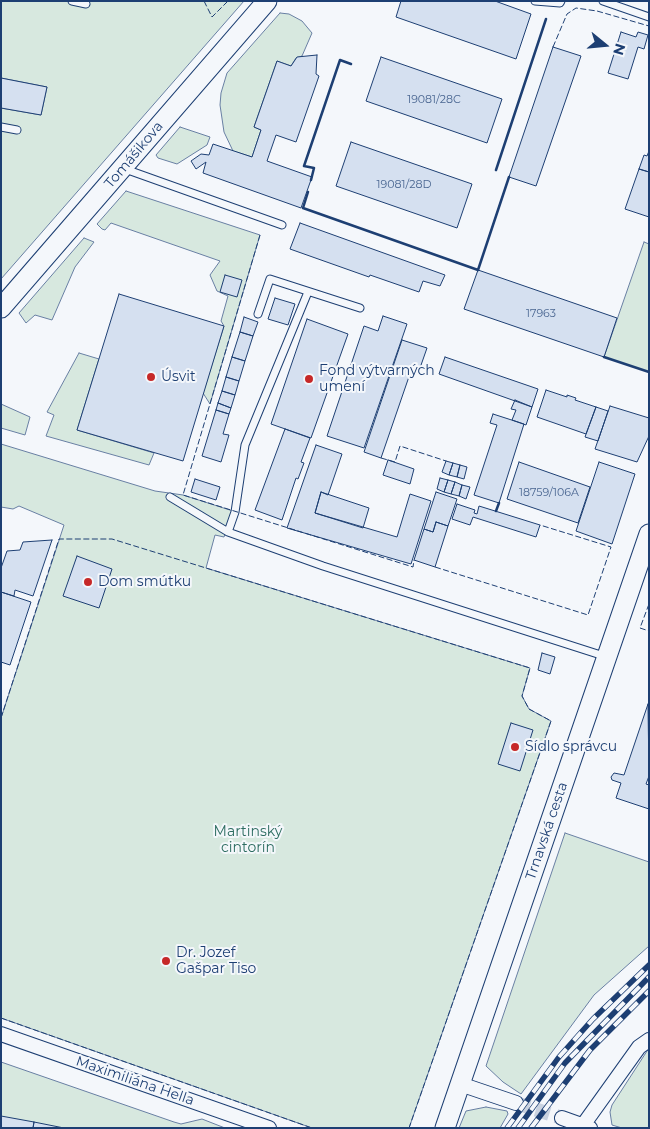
<!DOCTYPE html>
<html>
<head>
<meta charset="utf-8">
<style>
	body { margin:0 }
	#map { position:relative; width:650px; height:1129px; overflow:hidden; background:#f4f7fb; font-family:Montserrat,sans-serif }
	canvas { display:block }
	.frame { position:absolute; inset:0; border:2px solid #1d3f73; pointer-events:none }
	.north { position:absolute; left:580px; top:20px; width:50px; height:50px; -webkit-text-stroke:4px #f4f7fb; paint-order:stroke; rotate:107deg; font-size:14px; font-weight:700; line-height:20px; text-align:center; color:#1d3f73 }
	.north::after { content:''; display:block; margin:auto; width:18px; height:22px; background:#1d3f73; clip-path:polygon(50% 0,100% 100%,50% 72%,0 100%) }
</style>
</head>
<body>
<div id="map">
<canvas width="650" height="1129"></canvas>
<div class="frame"></div>
<div class="north">N</div>
</div>
<script>
const context = document.querySelector('canvas').getContext('2d');
context.lineJoin = 'round';
function paint(path, color) { context.fillStyle = color; context.fill(path, 'evenodd'); }
const toPath = rows => new Path2D(rows.map(r => 'M' + r).join(''));
function trace(path, color, width, dash) { context.strokeStyle = color; context.lineWidth = width; context.lineCap = dash ? 'butt' : 'round'; context.setLineDash(dash || []); context.stroke(path); }
function label(font, color, halo, rows, align = 'center') {
  context.font = font + ' Montserrat,sans-serif'; context.lineWidth = 4; context.setLineDash([]); context.textBaseline = 'middle'; context.strokeStyle = halo; context.fillStyle = color; for (const [text, x, y, turn = 0] of rows) {
    context.save(); context.translate(x, y); context.rotate((+turn || 0) * Math.PI / 180); context.textAlign = isNaN(turn) ? turn : align; if (halo) context.strokeText(text, 0, 0); context.fillText(text, 0, 0); context.restore();
  }
}
const green = toPath([
	[1,1,244,1,1,279,1,108,41,115,47,87,1,78,1,1],
	[280,13,289,14,302,21,312,33,302,56,296,58,291,66,277,61,254,127,261,130,252,157,233,151,224,132,220,105,221,93,227,73,280,13],
	[180,127,210,137,207,145,177,164,158,158,156,155,180,127],
	[126,191,260,235,210,404,203,393,224,326,221,321,228,296,217,291,210,275,220,261,111,223,105,230,102,229,97,224,126,191],
	[84,238,94,242,75,267,52,320,35,315,26,323,19,313,84,238],
	[644,242,649,244,649,372,604,357,644,242],
	[79,353,99,359,77,430,154,453,149,465,46,436,54,415,47,412,79,353],
	[1,404,30,417,25,435,1,428,1,404],
	[1,444,155,491,183,495,233,511,224,537,215,535,206,568,530,668,522,696,529,709,551,721,409,1128,312,1128,1,1018,1,718,64,525,19,506,13,509,1,507,1,444],
	[565,833,649,862,649,946,594,995,521,1094,503,1082,486,1066,565,833],
	[649,1048,649,1128,622,1128,612,1125,610,1112,612,1105,649,1048],
	[1,1062,174,1122,181,1124,202,1119,225,1128,1,1128,1,1062],
	[486,1107,507,1111,508,1114,500,1128,459,1128,466,1111,486,1107]
]);
paint(green, '#d7e8df');
trace(green, '#687fa3', 1);
const building = toPath([
	[401,1,495,1,531,14,516,59,396,17,401,1],
	[621,32,636,37,638,32,648,35,644,49,638,47,628,79,608,73,621,32],
	[553,47,581,56,536,186,509,177,553,47],
	[317,55,316,74,319,76,296,142,276,135,267,161,312,177,301,208,203,173,206,162,196,169,191,161,201,154,209,155,213,144,252,157,261,130,254,127,277,61,291,66,297,57,317,55],
	[381,57,502,99,487,143,366,101,381,57],
	[1,78,47,87,41,115,1,108,1,78],
	[351,142,472,184,457,228,336,186,351,142],
	[649,151,649,172,639,169,644,155,647,156,649,151],
	[639,169,649,172,649,217,625,209,639,169],
	[300,223,445,275,440,286,423,281,419,292,370,275,369,277,290,249,300,223],
	[478,270,617,318,604,357,464,309,478,270],
	[225,275,242,280,237,297,220,292,225,275],
	[119,294,224,326,183,461,77,430,119,294],
	[275,298,295,304,288,325,268,319,275,298],
	[383,316,407,324,364,448,327,436,364,326,378,331,383,316],
	[244,317,258,322,253,336,240,332,244,317],
	[307,319,348,334,311,438,271,424,307,319],
	[240,332,253,336,245,361,232,357,240,332],
	[402,340,427,348,420,368,413,365,381,458,364,452,402,340],
	[232,357,245,361,239,381,226,377,232,357],
	[445,357,538,389,532,407,439,374,445,357],
	[226,377,239,381,235,395,222,391,226,377],
	[546,390,567,397,567,395,576,398,575,400,596,407,586,434,537,417,546,390],
	[222,391,235,395,231,408,218,403,222,391],
	[515,400,532,407,526,425,512,420,516,410,511,409,515,400],
	[218,403,231,408,229,414,216,410,218,403],
	[610,406,649,418,649,436,637,462,595,449,610,406],
	[596,407,608,411,598,441,585,437,596,407],
	[216,410,229,414,223,434,229,435,221,462,202,456,216,410],
	[493,414,524,424,499,503,474,495,497,425,490,423,493,414],
	[285,429,310,438,301,462,304,463,298,479,296,478,282,520,255,510,285,429],
	[316,445,342,454,328,495,321,492,315,513,397,537,410,494,431,501,411,564,287,528,316,445],
	[388,460,414,469,410,484,383,475,388,460],
	[446,461,453,463,449,475,442,472,446,461],
	[519,462,590,487,578,523,507,499,519,462],
	[599,462,635,474,612,544,576,531,599,462],
	[453,463,460,465,457,477,449,475,453,463],
	[460,465,467,467,464,479,457,477,460,465],
	[440,478,448,480,444,492,437,489,440,478],
	[195,479,220,487,216,500,191,492,195,479],
	[448,480,455,482,451,494,444,492,448,480],
	[455,482,462,485,459,496,451,494,455,482],
	[462,485,470,487,466,499,459,496,462,485],
	[321,492,369,508,363,528,315,513,321,492],
	[436,492,457,499,448,526,436,522,433,532,424,529,436,492],
	[457,504,475,510,474,513,477,514,479,506,540,525,536,537,473,517,470,525,452,519,457,504],
	[436,522,448,526,435,567,414,560,424,529,433,532,436,522],
	[52,540,33,596,15,590,14,596,1,592,1,568,7,551,20,550,23,542,52,540],
	[77,556,112,569,99,608,63,596,77,556],
	[1,592,31,602,10,665,1,662,1,592],
	[542,653,555,657,550,674,538,670,542,653],
	[648,704,649,776,646,784,649,785,649,809,616,798,621,783,612,780,611,777,614,773,624,775,648,704],
	[511,723,533,730,520,771,498,764,511,723],
	[1,1116,34,1122,33,1128,1,1128,1,1116],
	[34,1122,64,1128,33,1128,34,1122]
]);
paint(building, '#d5e0f0');
trace(building, '#1d3f73', 1);
trace(toPath([
	[516,1103,562,1118]
]), '#c9d2e0', 14, [14, 7]);
const lane = toPath([
	[72,1,86,4],
	[535,1,560,3,561,1],
	[603,1,649,17],
	[1,127,17,130],
	[125,169,282,225],
	[258,314,270,279,360,308],
	[170,497,228,532,323,566,607,657],
	[228,532,235,512,245,445,308,292]
]);
const street = toPath([
	[1,1034,269,1128],
	[460,1084,516,1103],
	[562,1118,590,1128],
	[581,1128,639,1047,649,1040]
]);
const secondary = toPath([
	[1,308,267,1],
	[445,1128,649,534]
]);
trace(lane, '#1d3f73', 9);
trace(street, '#1d3f73', 16);
trace(secondary, '#1d3f73', 21);
trace(lane, '#f4f7fb', 7);
trace(street, '#f4f7fb', 14);
trace(secondary, '#f4f7fb', 19);
const rail = toPath([
	[507,1128,559,1057,593,1019,649,965],
	[518,1128,565,1063,649,977],
	[531,1128,590,1050,649,991]
]);
trace(rail, '#1d3f73', 5.5);
trace(rail, '#f4f7fb', 4, [11]);
trace(toPath([
	[204,1,212,17,228,1],
	[553,47,567,14,576,8,597,11,649,26],
	[260,235,183,495,413,567,414,560],
	[381,458,395,462,400,446,446,461],
	[435,567,588,615,611,547,540,525],
	[649,604,640,628,649,631],
	[1,718,59,539,112,539,530,668,522,696,529,709,551,721,409,1128],
	[1,1018,312,1128]
]), '#1d3f73', 1, [6, 2.5]);
trace(toPath([
	[496,170,546,19],
	[311,180,314,168,304,166,340,60,351,64],
	[308,192,303,208,478,270,509,177],
	[604,357,649,372],
	[496,511,499,503]
]), '#1d3f73', 2.5);
for (const [x, y, r, color] of [
	[151,377,5,"#c62828"],
	[309,379,5,"#c62828"],
	[88,582,5,"#c62828"],
	[515,747,5,"#c62828"],
	[166,961,5,"#c62828"]
]) { const dot = new Path2D(); dot.arc(x, y, r, 0, 2 * Math.PI); context.fillStyle = color; context.fill(dot); trace(dot, '#f4f7fb', 2); }
label('11px', '#4b6792', null, [
	["19081/28C",434,100],
	["19081/28D",404,185],
	["17963",541,314],
	["18759/106A",549,493]
]);
label('14px', '#1d3f73', '#f4f7fb', [
	["Tomášikova",134,155,-50],
	["Trnavská cesta",547,831,-71],
	["Maximiliána Hella",135,1081,19]
]);
label('14px', '#1d3f73', '#f4f7fb', [
	["Fond výtvarných",319,371],
	["umení",319,387],
	["Úsvit",161,377],
	["Dom smútku",98,582],
	["Sídlo správcu",525,747],
	["Dr. Jozef",176,953],
	["Gašpar Tiso",176,969]
], 'left');
label('14px', '#2c6c60', '#f4f7fb', [
	["Martinský",248,832],
	["cintorín",248,848]
]);
</script>
</body>
</html>
